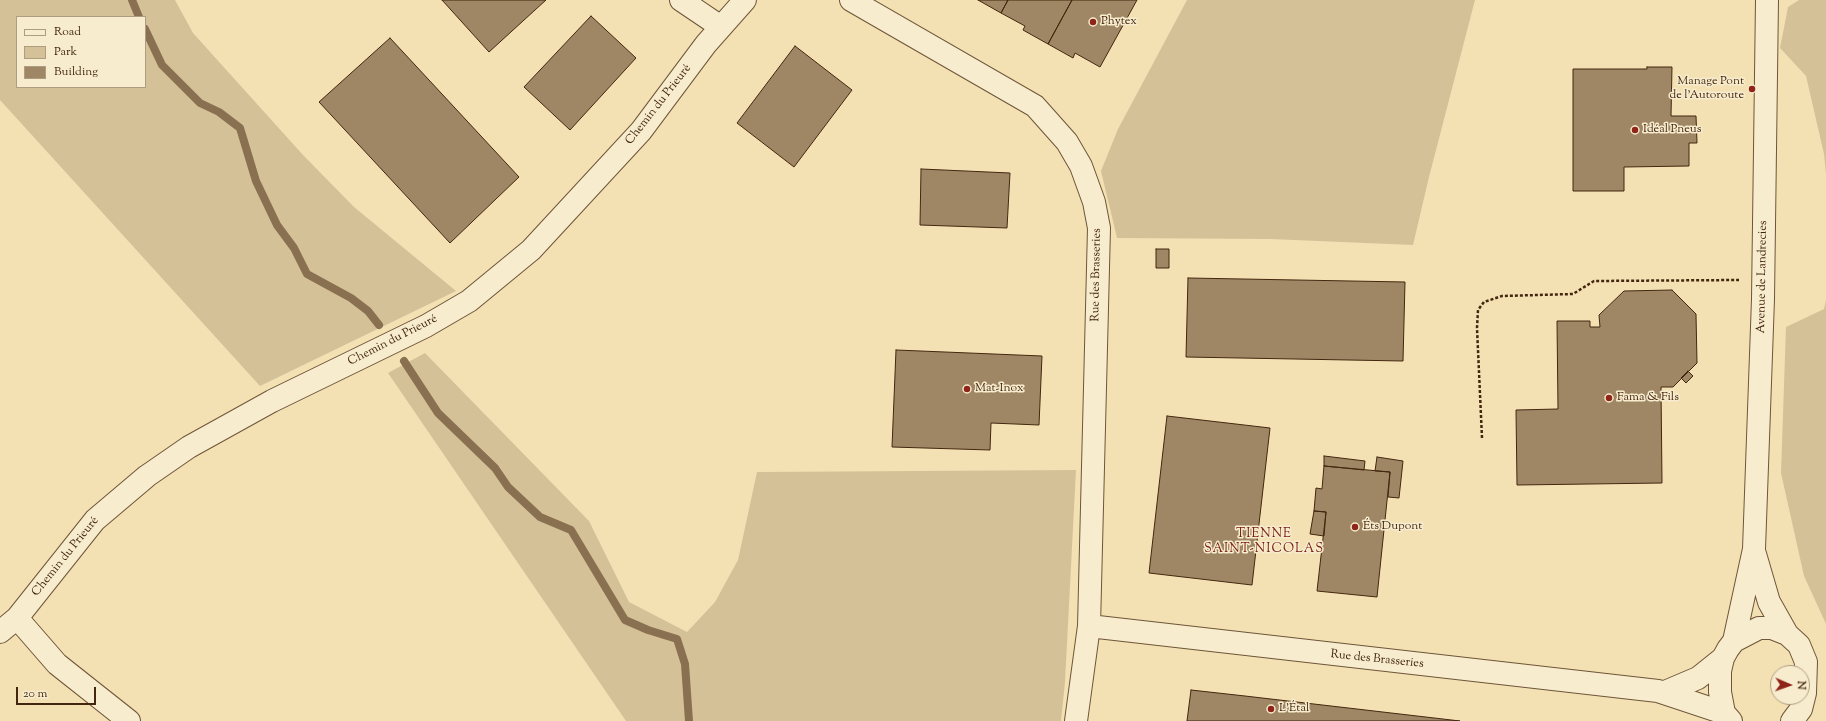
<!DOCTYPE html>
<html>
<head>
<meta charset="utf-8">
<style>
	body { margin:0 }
	#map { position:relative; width:1826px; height:721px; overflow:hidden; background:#f3e1b4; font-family:"Sorts Mill Goudy",serif }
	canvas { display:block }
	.legend { position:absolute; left:16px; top:16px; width:130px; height:72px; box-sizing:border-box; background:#f7ecce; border:1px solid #af9d82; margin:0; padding:5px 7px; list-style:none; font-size:12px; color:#43260f }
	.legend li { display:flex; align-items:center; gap:8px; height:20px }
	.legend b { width:20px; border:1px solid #af9d82 }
	.north { position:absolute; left:1770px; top:665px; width:40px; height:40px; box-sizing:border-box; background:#f7ecce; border:1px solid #af9d82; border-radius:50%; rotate:92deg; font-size:11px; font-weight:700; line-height:16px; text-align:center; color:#43260f }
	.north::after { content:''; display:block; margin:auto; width:14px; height:18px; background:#8f2418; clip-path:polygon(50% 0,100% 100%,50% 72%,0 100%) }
	.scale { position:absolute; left:16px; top:687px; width:80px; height:18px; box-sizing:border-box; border:2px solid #43260f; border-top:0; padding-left:5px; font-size:12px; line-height:14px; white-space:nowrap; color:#43260f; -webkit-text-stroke:3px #f7ecce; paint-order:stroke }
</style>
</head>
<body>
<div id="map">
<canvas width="1826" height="721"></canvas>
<ul class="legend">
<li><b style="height:5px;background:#f7ecce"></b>Road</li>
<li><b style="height:11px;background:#d5c198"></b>Park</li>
<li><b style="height:11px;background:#9f8765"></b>Building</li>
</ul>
<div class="north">N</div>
<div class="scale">20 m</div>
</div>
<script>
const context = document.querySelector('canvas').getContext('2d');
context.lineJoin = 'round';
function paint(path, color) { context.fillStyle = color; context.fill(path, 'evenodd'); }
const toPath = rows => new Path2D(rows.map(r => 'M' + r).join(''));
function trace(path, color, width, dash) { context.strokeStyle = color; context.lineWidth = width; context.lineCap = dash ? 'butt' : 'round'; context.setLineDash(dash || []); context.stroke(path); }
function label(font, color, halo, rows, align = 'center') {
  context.font = font + ' "Sorts Mill Goudy",serif'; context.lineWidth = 3; context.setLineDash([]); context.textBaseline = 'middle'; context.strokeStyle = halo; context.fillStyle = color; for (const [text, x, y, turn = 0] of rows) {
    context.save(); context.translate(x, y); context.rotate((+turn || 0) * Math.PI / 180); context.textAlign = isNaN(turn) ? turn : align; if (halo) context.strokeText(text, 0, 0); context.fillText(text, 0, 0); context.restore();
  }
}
paint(toPath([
	[0,0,175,0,193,33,303,155,354,207,456,291,260,386,0,100],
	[17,17,145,17,145,87,17,87],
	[1187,0,1475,0,1429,177,1413,245,1270,239,1117,238,1101,171,1118,129],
	[1799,0,1826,0,1826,174,1824,154,1806,76,1780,48,1788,7],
	[1826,300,1826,624,1804,576,1781,473,1786,327,1824,309],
	[425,353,589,521,629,602,687,632,715,602,738,560,757,472,1076,470,1065,682,1061,721,626,721,388,373]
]), '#d5c198');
trace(toPath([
	[132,0,139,17],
	[145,29,162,65,200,103,219,112,240,128,256,181,277,225,294,248,307,274,351,298,368,311,379,325],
	[404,361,438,413,495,468,508,487,540,517,571,530,625,620,648,630,677,639,685,664,689,721]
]), '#897050', 8);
const building = toPath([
	[442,0,546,0,489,52,442,0],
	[978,0,1008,0,1001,13,978,0],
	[1008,0,1072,0,1048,44,1023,30,1025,26,1001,13,1008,0],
	[1072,0,1137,0,1100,67,1075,53,1073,58,1048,44,1072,0],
	[591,16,636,58,570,130,524,87,591,16],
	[390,38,519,177,450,243,319,102,390,38],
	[795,46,852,90,794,167,737,123,795,46],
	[1647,67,1672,67,1671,116,1696,116,1697,143,1689,143,1689,166,1624,167,1624,191,1573,191,1573,69,1647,69,1647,67],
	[921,169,1010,173,1007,228,920,225,921,169],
	[1156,249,1169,249,1169,268,1156,268,1156,249],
	[1188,278,1405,282,1403,361,1186,357,1188,278],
	[1672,290,1696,314,1697,363,1673,387,1661,387,1662,483,1517,485,1516,410,1558,409,1557,321,1590,321,1590,327,1600,327,1599,315,1624,291,1672,290],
	[896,350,1042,356,1039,425,991,423,990,450,892,447,896,350],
	[1688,371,1693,376,1686,383,1681,378,1688,371],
	[1167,416,1270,428,1252,585,1149,573,1167,416],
	[1324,456,1365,461,1364,470,1324,466,1324,456],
	[1377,457,1403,461,1399,498,1388,497,1390,472,1375,471,1377,457],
	[1324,466,1390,472,1377,597,1317,591,1326,512,1314,511,1316,488,1322,489,1324,466],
	[1314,511,1326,512,1324,536,1310,534,1314,511],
	[1191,690,1245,696,1460,721,1187,721,1191,690]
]);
paint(building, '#9f8765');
trace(building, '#43260f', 1);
const minor = toPath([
	[681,0,721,27],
	[851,0,1035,106,1067,142,1081,166,1094,202,1099,228,1089,626,1076,721],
	[1755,554,1769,602,1787,634,1799,645,1806,662,1805,693,1801,709,1792,721],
	[17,618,57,664,129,721],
	[1089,626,1658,691,1724,713],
	[0,632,17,618,95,520,147,476,189,447,272,401,426,326,469,301,531,250,641,131,706,44,745,0],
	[1734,641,1754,549,1763,299,1767,0],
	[1665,692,1698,678,1723,658],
	[1731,721,1724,713,1720,692,1720,671,1723,658,1728,649,1734,641,1759,628,1772,628,1787,634]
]);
trace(minor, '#6f5538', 24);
trace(toPath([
	[1482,438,1477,328,1478,310,1484,302,1502,296,1573,294,1594,281,1739,280]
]), '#43260f', 2.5, [3, 2]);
trace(minor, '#f7ecce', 22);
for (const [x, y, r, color] of [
	[1093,22,4,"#8f2418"],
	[1752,89,4,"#8f2418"],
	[1635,130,4,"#8f2418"],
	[967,389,4,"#8f2418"],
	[1609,398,4,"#8f2418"],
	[1355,527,4,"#8f2418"],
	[1271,709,4,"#8f2418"]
]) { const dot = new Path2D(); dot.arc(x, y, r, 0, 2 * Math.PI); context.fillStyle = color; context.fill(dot); trace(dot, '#f7ecce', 1.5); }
label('12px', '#43260f', '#f7ecce', [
	["Phytex",1101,22],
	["Manage Pont",1744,82,"right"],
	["de l'Autoroute",1744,96,"right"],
	["Idéal Pneus",1643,130],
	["Mat-Inox",975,389],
	["Fama & Fils",1617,398],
	["Éts Dupont",1363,527],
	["L'Étal",1279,709]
], 'left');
label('12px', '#43260f', '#f7ecce', [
	["Chemin du Prieuré",659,105,-52],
	["Rue des Brasseries",1097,275,-89],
	["Avenue de Landrecies",1763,277,-89],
	["Chemin du Prieuré",393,341,-27],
	["Chemin du Prieuré",66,557,-51],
	["Rue des Brasseries",1377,660,6]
]);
context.letterSpacing = '1px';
label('13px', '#7a1f14', '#f7ecce', [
	["TIENNE",1264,535],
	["SAINT-NICOLAS",1264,550]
]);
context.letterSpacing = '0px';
</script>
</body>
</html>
